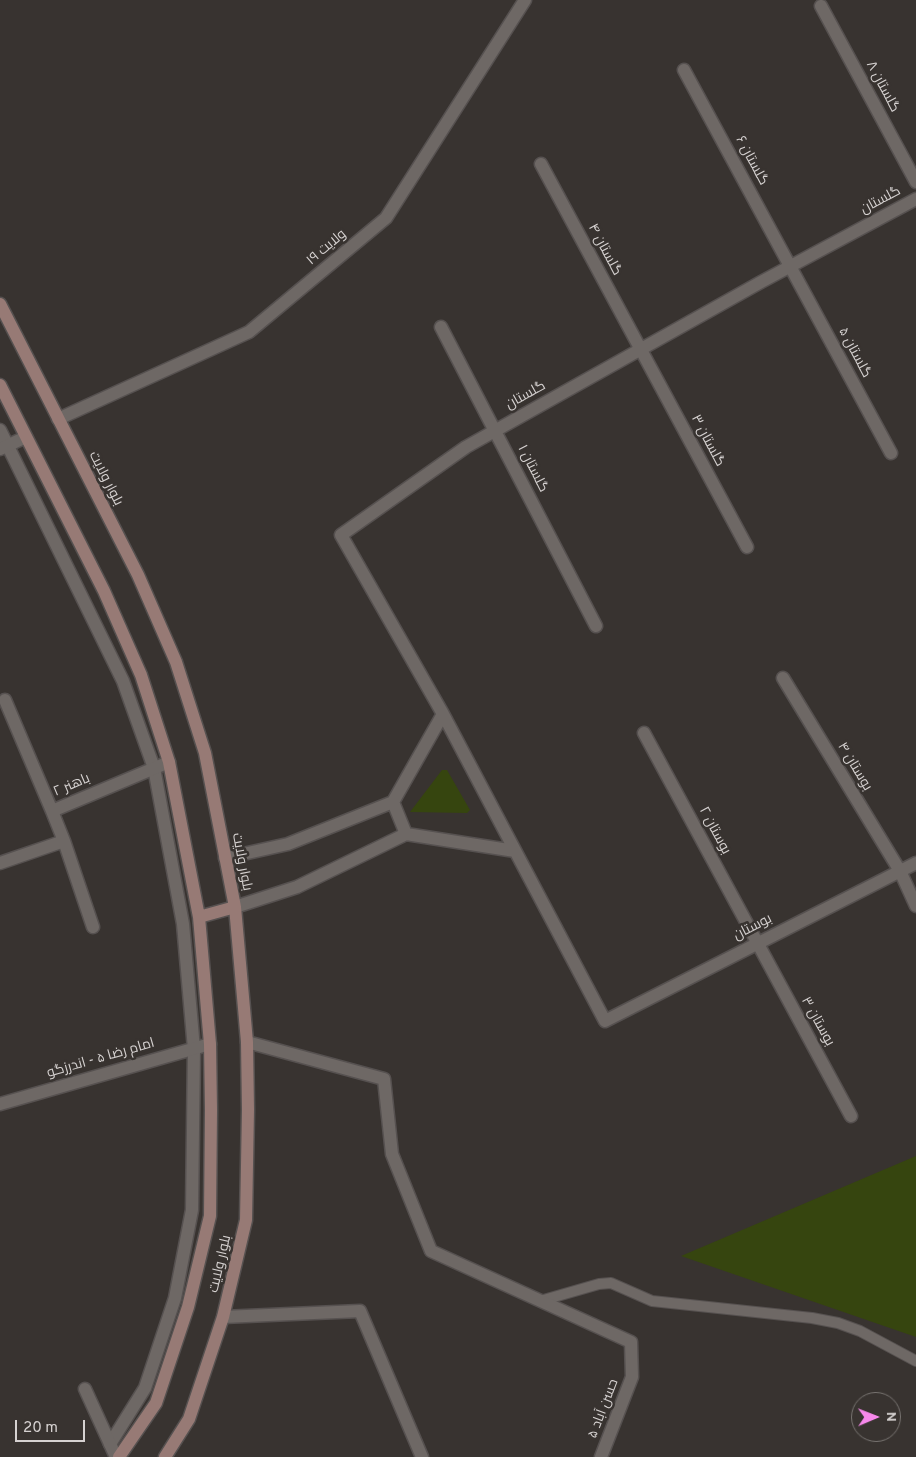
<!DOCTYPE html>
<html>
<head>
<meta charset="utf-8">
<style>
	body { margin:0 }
	#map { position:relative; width:916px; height:1457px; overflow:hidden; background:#383330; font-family:Overpass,sans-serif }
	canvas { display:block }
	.north { position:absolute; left:851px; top:1392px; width:50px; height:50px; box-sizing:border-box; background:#383330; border:1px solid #777370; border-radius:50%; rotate:89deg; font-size:14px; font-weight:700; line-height:20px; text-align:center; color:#d6d2d1 }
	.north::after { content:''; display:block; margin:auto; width:18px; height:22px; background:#f788eb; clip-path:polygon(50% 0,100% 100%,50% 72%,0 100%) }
	.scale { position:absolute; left:15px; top:1420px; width:70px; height:22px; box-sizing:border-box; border:2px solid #d6d2d1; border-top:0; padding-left:6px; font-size:15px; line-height:18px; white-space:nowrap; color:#d6d2d1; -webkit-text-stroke:4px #383330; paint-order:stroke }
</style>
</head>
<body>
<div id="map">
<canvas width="916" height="1457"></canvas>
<div class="north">N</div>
<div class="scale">20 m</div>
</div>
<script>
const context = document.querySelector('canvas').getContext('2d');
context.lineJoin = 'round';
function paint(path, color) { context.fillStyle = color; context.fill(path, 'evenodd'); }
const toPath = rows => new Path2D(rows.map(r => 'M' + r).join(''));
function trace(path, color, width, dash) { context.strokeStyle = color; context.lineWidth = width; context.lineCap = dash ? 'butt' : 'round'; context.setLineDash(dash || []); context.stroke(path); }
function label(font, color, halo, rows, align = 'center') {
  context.font = font + ' Overpass,Cairo,sans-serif'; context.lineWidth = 5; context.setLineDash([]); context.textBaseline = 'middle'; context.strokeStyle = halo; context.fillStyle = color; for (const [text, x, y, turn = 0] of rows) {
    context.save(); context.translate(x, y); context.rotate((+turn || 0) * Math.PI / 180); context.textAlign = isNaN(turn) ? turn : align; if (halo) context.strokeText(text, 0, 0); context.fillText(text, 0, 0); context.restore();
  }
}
paint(toPath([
	[442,770,447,770,470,810,467,813,410,812],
	[916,1156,916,1337,681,1256]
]), '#36450f');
const service = toPath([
	[540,1301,599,1284,611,1283,652,1301,812,1318,838,1323,860,1331,916,1361]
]);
const pedestrian = toPath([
	[0,430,123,681,154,768,183,924,194,1049,192,1210,175,1298,145,1388,110,1444]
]);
const minor = toPath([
	[821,6,916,182],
	[684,70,891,453],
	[541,164,747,547],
	[916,199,761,282,466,447,341,535,443,714,605,1021,916,863],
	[441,327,596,626],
	[58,419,249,332,386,218,525,0],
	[0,449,26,437],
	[783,678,900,871,916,906],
	[5,700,52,811],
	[644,733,851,1116],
	[393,802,406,834],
	[64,841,93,927],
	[225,858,288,844,393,802,443,714],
	[0,863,64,841,52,811,169,762],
	[235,907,297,887,406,834,515,851],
	[247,1042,384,1079,392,1154,431,1251,631,1342,632,1377,601,1457],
	[0,1104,210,1044],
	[223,1317,360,1311,422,1457],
	[85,1389,116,1457]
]);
const secondary = toPath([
	[0,304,138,575,176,662,205,753,235,907,247,1042,248,1110,246,1220,223,1317,189,1419,165,1457],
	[0,385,104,591,141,675,169,762,199,917,210,1044,211,1110,210,1216,188,1307,156,1403,119,1457],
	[199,917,235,907]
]);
trace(service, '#565150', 12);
trace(pedestrian, '#565150', 15);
trace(minor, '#565150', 15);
trace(secondary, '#565150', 15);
trace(service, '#6e6865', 10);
trace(pedestrian, '#6e6865', 12);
trace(minor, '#6e6865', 12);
trace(secondary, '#977a75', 12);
label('14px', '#d6d2d1', '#383330', [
	["گلستان ۸",882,87,62],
	["گلستان ۶",751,161,62],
	["گلستان",881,201,-28],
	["ولایت ۱۹",327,248,-40],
	["گلستان ۴",604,250,62],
	["گلستان ۵",854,353,62],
	["گلستان",526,396,-29],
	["گلستان ۳",707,441,62],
	["گلستان ۱",532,469,63],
	["بلوار ولایت",105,479,63],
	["بوستان ۴",854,767,59],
	["باهنر ۲",72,786,-23],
	["بوستان ۲",714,831,62],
	["بلوار ولایت",241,862,79],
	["بوستان",753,928,-27],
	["بوستان ۳",817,1022,61],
	["امام رضا ۵ - اندرزگو",101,1059,-16],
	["بلوار ولایت",221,1264,-77],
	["حسن آباد ۵",604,1409,-69]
]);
</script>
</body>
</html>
